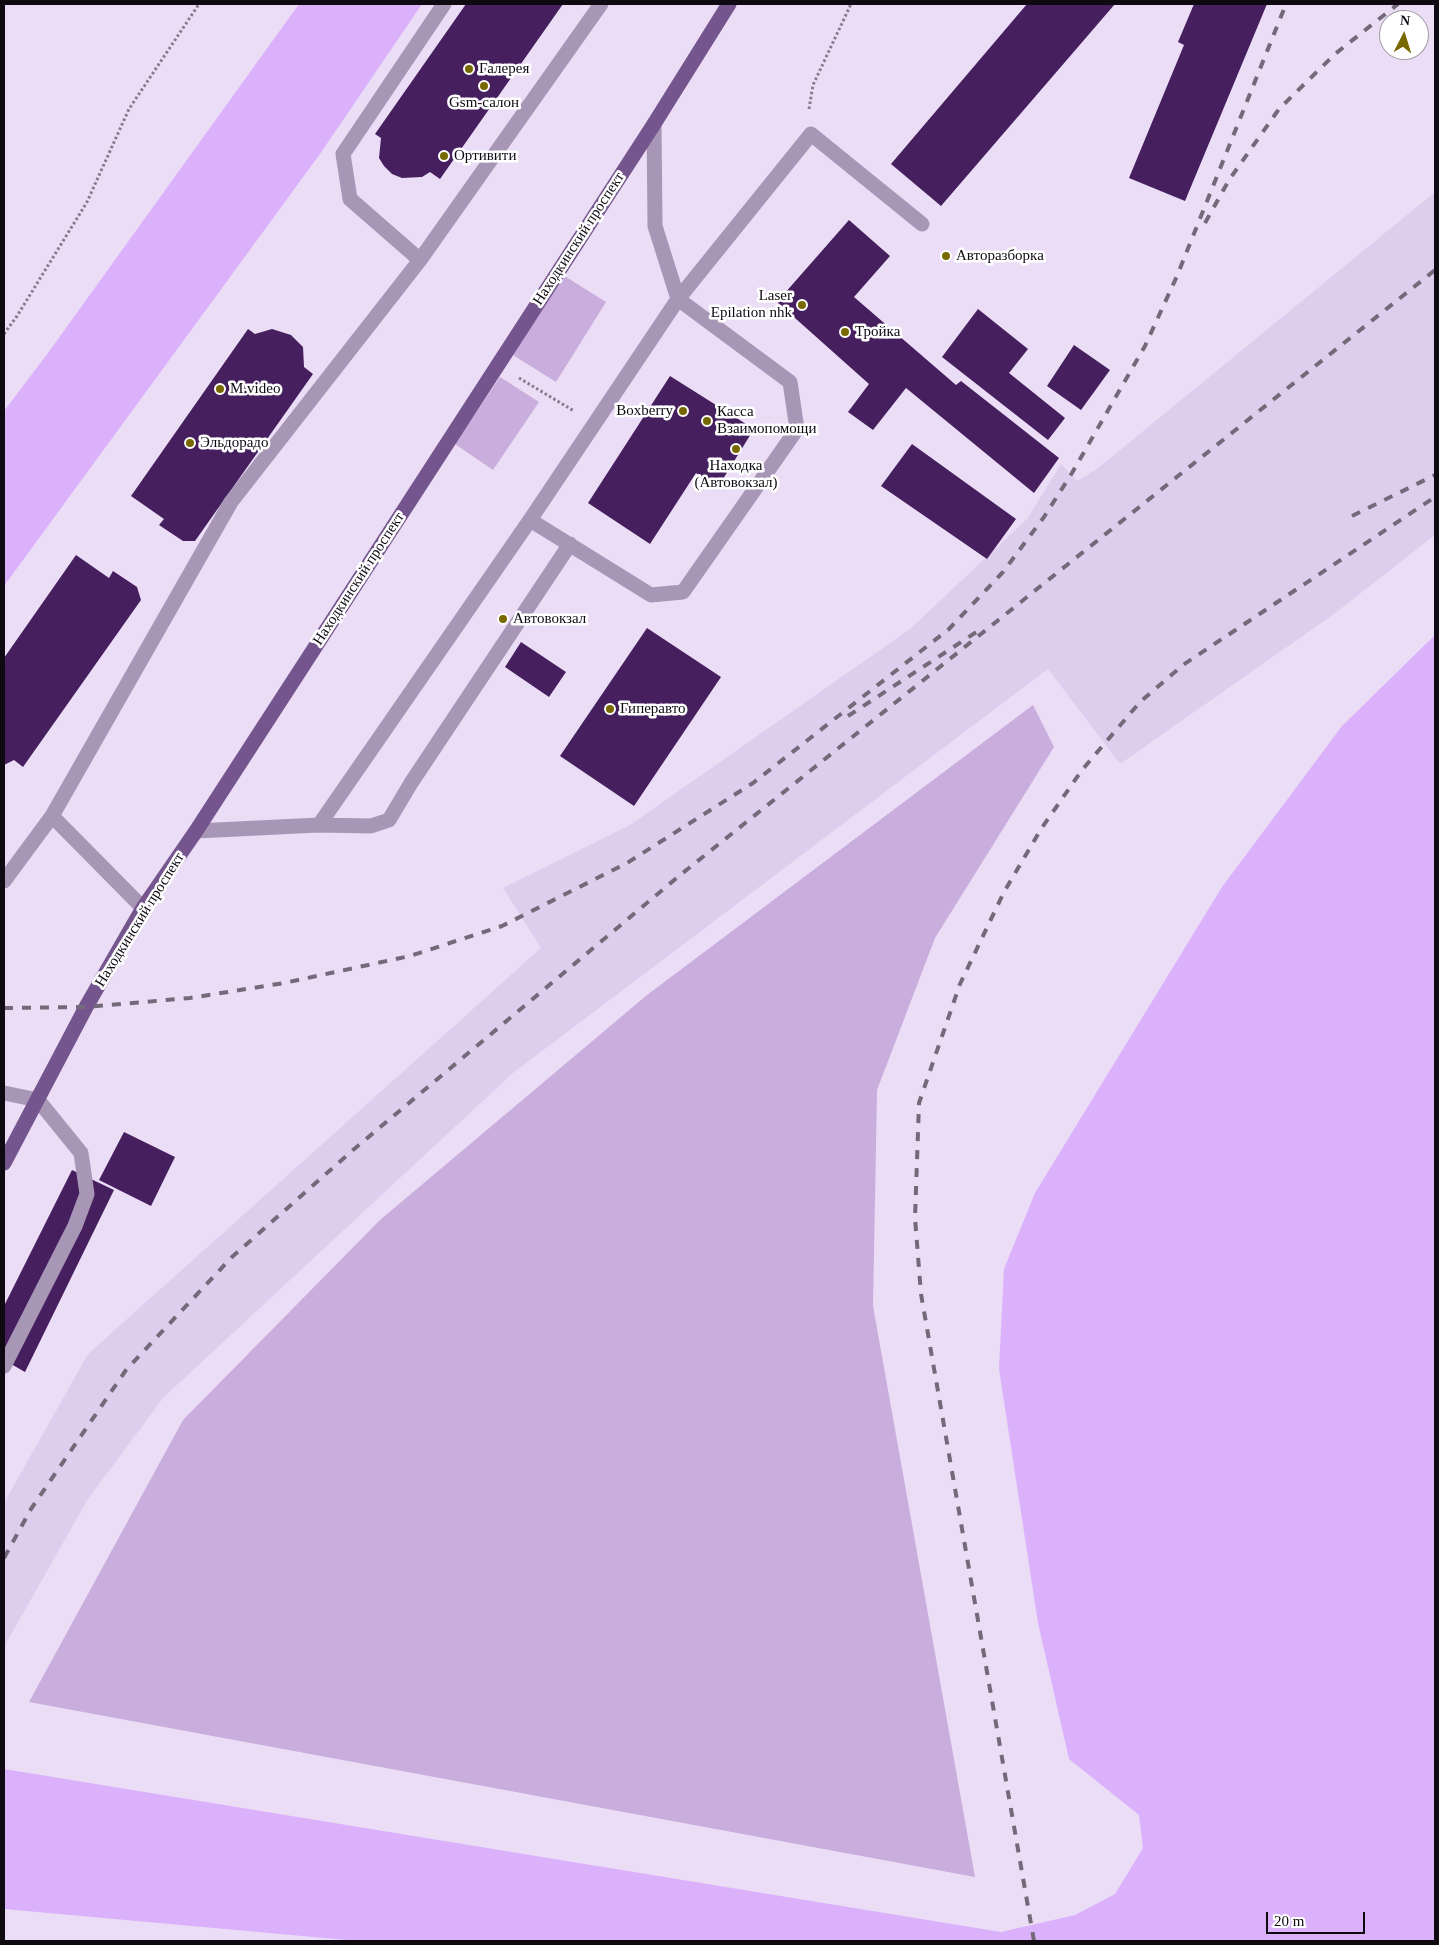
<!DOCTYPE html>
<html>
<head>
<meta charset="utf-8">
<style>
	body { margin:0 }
	#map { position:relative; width:1439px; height:1945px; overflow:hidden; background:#ebddf6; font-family:Georgia,serif }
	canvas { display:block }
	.frame { position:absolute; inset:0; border:5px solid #0f0a12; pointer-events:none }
	.north { position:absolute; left:1379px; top:10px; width:50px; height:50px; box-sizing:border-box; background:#fff; border:1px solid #9f9da0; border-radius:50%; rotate:5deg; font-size:14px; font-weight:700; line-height:20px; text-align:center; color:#0f0a12 }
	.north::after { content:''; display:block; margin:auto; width:18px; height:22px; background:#776800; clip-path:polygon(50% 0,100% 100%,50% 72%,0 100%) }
	.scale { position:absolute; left:1266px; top:1912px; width:99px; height:22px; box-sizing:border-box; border:2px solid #0f0a12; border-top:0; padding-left:6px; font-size:15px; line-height:18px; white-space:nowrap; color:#0f0a12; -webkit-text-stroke:4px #fff; paint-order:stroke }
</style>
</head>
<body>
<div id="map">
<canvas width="1439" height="1945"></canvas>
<div class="frame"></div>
<div class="north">N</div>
<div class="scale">20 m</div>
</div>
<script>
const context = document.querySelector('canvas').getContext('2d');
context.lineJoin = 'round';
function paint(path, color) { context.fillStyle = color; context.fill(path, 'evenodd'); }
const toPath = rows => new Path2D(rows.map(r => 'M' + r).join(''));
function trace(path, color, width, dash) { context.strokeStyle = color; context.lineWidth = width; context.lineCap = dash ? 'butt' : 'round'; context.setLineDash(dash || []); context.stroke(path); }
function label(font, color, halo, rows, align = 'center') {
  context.font = font + ' Georgia,serif'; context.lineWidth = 5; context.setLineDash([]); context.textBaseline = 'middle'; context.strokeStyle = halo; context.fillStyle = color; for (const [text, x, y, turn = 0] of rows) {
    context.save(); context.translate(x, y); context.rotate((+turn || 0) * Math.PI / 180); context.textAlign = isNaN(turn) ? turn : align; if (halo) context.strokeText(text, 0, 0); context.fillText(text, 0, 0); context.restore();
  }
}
paint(toPath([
	[1435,192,1435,535,1334,614,1120,764,1048,669,513,1073,163,1398,88,1499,4,1647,4,1503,88,1354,541,948,503,888,630,825,910,629,1027,519,1061,464,1077,481,1098,468]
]), '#deceed');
paint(toPath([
	[563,275,606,302,556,382,513,355],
	[500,377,539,402,493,470,455,444],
	[1033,705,1054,747,935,938,877,1090,873,1306,975,1877,29,1702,183,1420,380,1220,647,995]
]), '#c8addd');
paint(toPath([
	[299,4,422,4,320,154,4,586,4,411,48,353],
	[1435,635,1435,1941,357,1941,4,1909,4,1769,1001,1932,1075,1915,1115,1894,1143,1848,1139,1815,1069,1759,1038,1623,999,1369,1004,1269,1035,1193,1222,887,1342,726]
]), '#dbb1fb');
paint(toPath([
	[466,4,563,4,440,179,430,172,422,177,402,178,392,174,384,166,379,158,381,138,375,134],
	[1027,4,1115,4,941,206,891,164],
	[1194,4,1267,4,1185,201,1129,178,1184,45,1178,42],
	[849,220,890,256,854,297,956,385,961,381,1059,458,1034,493,906,388,873,430,848,412,869,384,777,302],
	[978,309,1028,349,1009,373,1065,418,1048,440,942,357],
	[248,329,255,334,272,329,291,335,303,347,304,367,313,374,195,541,183,541,159,525,164,519,131,496],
	[1074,345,1110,370,1081,410,1047,386],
	[670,376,754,429,718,487,696,473,650,544,588,503],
	[912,444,1016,519,987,559,881,486],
	[76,555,109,578,113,571,137,587,141,600,23,767,14,760,4,765,4,658],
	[647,628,721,677,634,806,560,756],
	[521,642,566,672,549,697,505,667],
	[124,1132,175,1157,151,1206,99,1180],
	[72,1170,114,1190,25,1372,4,1360,4,1306]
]), '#451f5e');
trace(toPath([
	[809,109,813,85,851,4],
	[4,334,17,316,87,202,129,109,199,4],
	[519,378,574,411]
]), '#847b8c', 3, [2.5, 2.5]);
trace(toPath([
	[420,260,350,199,343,154,444,4],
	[530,520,651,595,683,592,797,429,790,382,678,299,655,226,654,124],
	[319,825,530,520,678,299,811,134,922,224],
	[196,831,319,825,371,826,389,820,411,783,570,544],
	[4,881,52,816],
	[143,908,52,816,231,502,420,260,601,4],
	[4,1093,38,1100,81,1153,87,1194,75,1226,4,1366]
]), '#a896b6', 15);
trace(toPath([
	[4,1163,86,1007,143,908,196,831,654,124,729,4]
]), '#75558d', 15);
trace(toPath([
	[1205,223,1229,180,1279,109,1335,54,1398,4],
	[1352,516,1435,475],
	[848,716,978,631],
	[4,1008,86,1007,190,998,284,983,410,956,502,926,627,863,753,783,949,629,1003,572,1044,517,1072,473,1145,346,1177,276,1286,4],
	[4,1558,31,1509,126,1370,232,1257,353,1150,679,876,1435,270],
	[1034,1941,921,1294,915,1218,919,1103,960,984,1004,892,1041,829,1082,770,1140,702,1183,665,1435,497]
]), '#726979', 4, [9, 9]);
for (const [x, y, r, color] of [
	[469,69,5,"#776800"],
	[484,86,5,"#776800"],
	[444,156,5,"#776800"],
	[946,256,5,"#776800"],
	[802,305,5,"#776800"],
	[845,332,5,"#776800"],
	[220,389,5,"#776800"],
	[683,411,5,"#776800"],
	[707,421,5,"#776800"],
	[190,443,5,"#776800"],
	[736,449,5,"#776800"],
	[503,619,5,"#776800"],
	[610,709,5,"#776800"]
]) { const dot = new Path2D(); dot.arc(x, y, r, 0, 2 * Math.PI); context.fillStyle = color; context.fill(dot); trace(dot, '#fff', 2); }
label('15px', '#0f0a12', '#fff', [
	["Галерея",479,69],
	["Gsm-салон",484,103,"center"],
	["Ортивити",454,156],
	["Авторазборка",956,256],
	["Laser",792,296,"right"],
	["Epilation nhk",792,313,"right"],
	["Тройка",855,332],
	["M.video",230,389],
	["Boxberry",673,411,"right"],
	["Касса",717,412],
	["Взаимопомощи",717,429],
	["Эльдорадо",200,443],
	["Находка",736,466,"center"],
	["(Автовокзал)",736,483,"center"],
	["Автовокзал",513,619],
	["Гиперавто",620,709]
], 'left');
label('15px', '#0f0a12', '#fff', [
	["Находкинский проспект",579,239,-57],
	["Находкинский проспект",359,579,-57],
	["Находкинский проспект",140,920,-58]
]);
</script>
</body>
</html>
